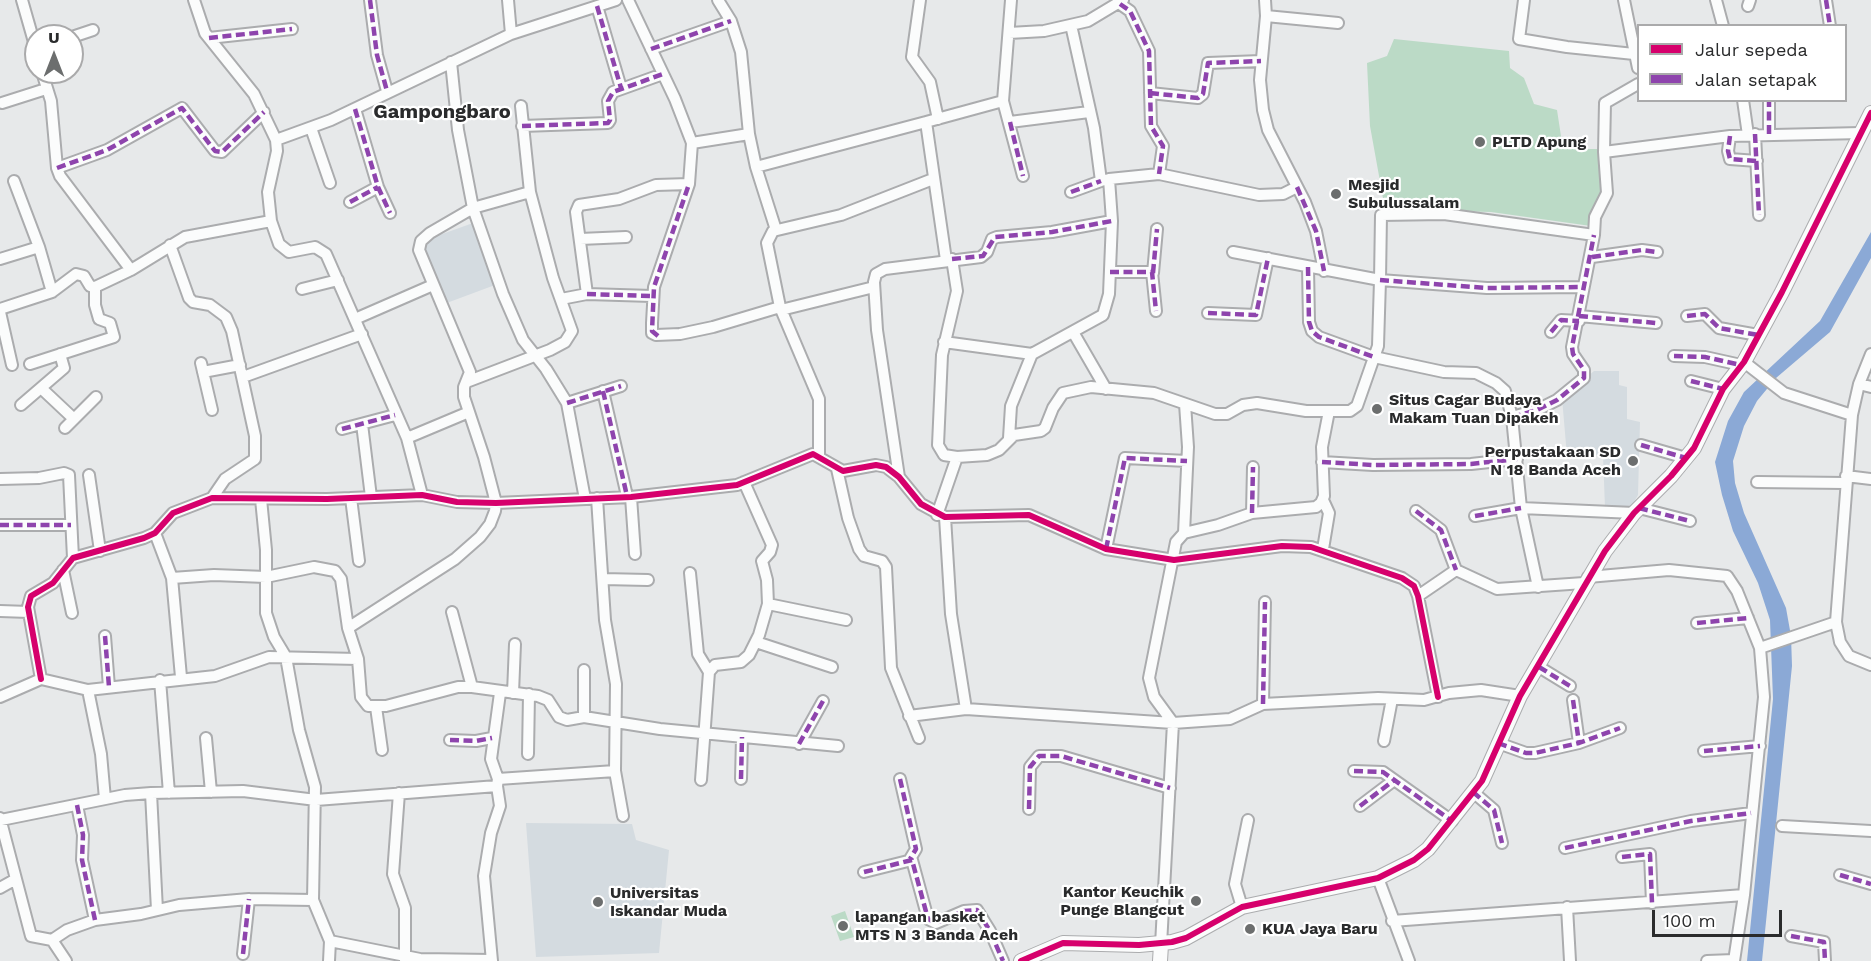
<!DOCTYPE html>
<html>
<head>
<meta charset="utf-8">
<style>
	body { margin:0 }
	#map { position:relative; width:1871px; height:961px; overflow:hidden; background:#e7e9ea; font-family:"Work Sans",sans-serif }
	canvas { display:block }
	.legend { position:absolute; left:1637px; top:24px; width:210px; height:78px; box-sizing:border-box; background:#fff; border:2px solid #aaaaab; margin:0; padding:8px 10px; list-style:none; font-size:18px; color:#2a2b2c }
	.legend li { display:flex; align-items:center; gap:12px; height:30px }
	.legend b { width:30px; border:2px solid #aaaaab }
	.north { position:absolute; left:24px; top:24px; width:60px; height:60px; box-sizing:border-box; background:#fff; border:2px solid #aaaaab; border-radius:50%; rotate:0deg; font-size:16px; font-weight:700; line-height:24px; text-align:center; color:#2a2b2c }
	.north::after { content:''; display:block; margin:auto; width:21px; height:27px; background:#6c6e6e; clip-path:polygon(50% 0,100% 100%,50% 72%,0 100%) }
	.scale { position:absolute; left:1652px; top:910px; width:130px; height:27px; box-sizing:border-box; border:3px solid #2a2b2c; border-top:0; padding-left:8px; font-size:18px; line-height:21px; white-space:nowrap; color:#2a2b2c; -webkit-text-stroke:4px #fff; paint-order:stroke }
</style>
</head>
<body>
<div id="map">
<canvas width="1871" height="961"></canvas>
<ul class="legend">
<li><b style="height:8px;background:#d6006c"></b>Jalur sepeda</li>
<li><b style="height:8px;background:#8e44ad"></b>Jalan setapak</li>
</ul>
<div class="north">U</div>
<div class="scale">100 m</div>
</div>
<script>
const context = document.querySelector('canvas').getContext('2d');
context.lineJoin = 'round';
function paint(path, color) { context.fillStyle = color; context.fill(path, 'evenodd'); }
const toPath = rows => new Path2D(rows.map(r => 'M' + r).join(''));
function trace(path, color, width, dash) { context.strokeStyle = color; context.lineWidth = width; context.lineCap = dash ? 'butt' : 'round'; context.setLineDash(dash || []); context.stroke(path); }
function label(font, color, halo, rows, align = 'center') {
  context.font = font + ' "Work Sans",sans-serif'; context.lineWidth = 4.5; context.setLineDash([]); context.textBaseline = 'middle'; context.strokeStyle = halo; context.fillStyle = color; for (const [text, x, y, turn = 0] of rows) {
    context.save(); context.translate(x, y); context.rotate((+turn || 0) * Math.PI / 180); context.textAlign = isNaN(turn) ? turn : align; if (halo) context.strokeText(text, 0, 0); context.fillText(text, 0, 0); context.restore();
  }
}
paint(toPath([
	[473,223,495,285,444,304,420,242],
	[1594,371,1619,371,1619,385,1627,387,1627,419,1640,422,1638,495,1631,507,1605,508,1603,455,1567,456,1562,398],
	[526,823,632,824,636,840,669,850,659,953,536,957]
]), '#d4dbe0');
paint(toPath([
	[1394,39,1509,51,1510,68,1524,78,1534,104,1557,110,1563,149,1600,149,1605,192,1591,226,1491,212,1385,209,1370,126,1367,63,1387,56],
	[845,911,854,937,840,941,831,916]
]), '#bbdac6');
paint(toPath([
	[1871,232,1871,258,1830,332,1776,378,1757,401,1744,426,1733,461,1735,483,1744,513,1786,608,1791,636,1792,666,1762,961,1747,961,1773,699,1770,620,1758,583,1733,531,1722,495,1715,462,1728,421,1744,392,1820,321]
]), '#8ba9d6');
const minor = toPath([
	[22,0,36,49],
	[194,0,205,33,254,94,276,140,277,151,268,192,271,221,279,244,289,252,315,247,326,254,407,438,422,495],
	[370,0,377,55,387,91],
	[508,0,511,34],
	[718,0,731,21,741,52,749,134,756,167,926,122],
	[920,0,912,57,930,82,938,119],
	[1011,0,1003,101,1023,176],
	[1265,0,1266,16,1260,80,1263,110,1268,130,1305,202,1316,231,1324,271],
	[1524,0,1519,39,1567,47,1634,54],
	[1624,0,1638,68],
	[1716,0,1723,26],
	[1826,0,1830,26],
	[1120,4,1130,11,1149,51,1151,126,1163,146,1159,174],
	[597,6,621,88],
	[1748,6,1750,0],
	[1266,16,1338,23],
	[1071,25,1094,128,1101,181,1109,179],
	[1009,33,1044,31,1088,21,1123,0],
	[72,37,93,30],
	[209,38,292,29],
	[651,49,731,21],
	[42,72,51,101,57,168,60,176,131,270,185,237,271,221],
	[1150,93,1198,98,1203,94,1208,63,1261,61],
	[1743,100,1748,135],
	[2,103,46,89],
	[355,109,378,187,390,213],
	[1010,122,1089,112],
	[522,126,608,123,610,120,608,101,613,92,663,74],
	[311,128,330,183],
	[1755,134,1759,215],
	[1769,134,1769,100],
	[1730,136,1728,151,1730,159,1757,161],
	[276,140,331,120,511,34,616,0],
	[692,143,749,134],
	[1604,152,1605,103,1638,84],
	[756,167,776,230],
	[57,168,107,150,182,108,215,151,222,152,264,112],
	[14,181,39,247],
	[689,184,654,287,652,323,652,333,656,335,680,334,713,327,780,307,767,243,773,231,841,215,933,179],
	[530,192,473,208,503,294,523,340,546,369,567,403,585,499],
	[1071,192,1101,181],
	[350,202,378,187],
	[580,239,626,237],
	[170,245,189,298,193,302,210,305,226,317,232,331,255,436,255,459,225,479,212,498],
	[1233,252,1380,280,1381,215,1444,214,1594,235,1595,217,1607,193,1604,152,1730,136,1861,133],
	[1592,257,1642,250,1657,252],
	[0,259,39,247,52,292],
	[952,259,957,291,942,355,938,445,944,455,957,457,987,455,999,450,1014,435,1041,431,1045,428,1053,408,1063,393,1091,387,1154,393,1215,414,1227,414,1243,405,1257,403,1306,411,1350,411,1357,406,1378,346,1380,280,1487,288,1583,287],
	[946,260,926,122,1003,101],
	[1308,267,1309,322,1312,331,1319,337,1374,357,1444,372,1476,373,1496,383,1505,391,1512,417,1521,508,1538,587],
	[1110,272,1152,272,1156,311],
	[1153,273,1157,229],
	[302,289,338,280],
	[587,294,652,296],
	[561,299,587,294,576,212,579,205,619,199,656,185,689,184,692,143,675,99,628,0],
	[780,307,819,399,819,455],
	[0,309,52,292,76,274,84,276,90,286,95,287,131,270],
	[781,310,874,287],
	[0,312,12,365],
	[1208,313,1256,315,1268,258],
	[1579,316,1656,323],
	[1687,316,1705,314,1719,328,1758,335],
	[355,319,433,285],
	[1073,332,1106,389],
	[1551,332,1561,320,1579,321],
	[944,342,1032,354,1103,315,1109,294,1112,221,1109,179,1159,174,1259,195,1283,194,1297,187],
	[1871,354,1859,384,1852,415,1836,622,1840,642,1849,656,1871,665],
	[1674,356,1705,357,1741,365],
	[1744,362,1784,393,1852,415],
	[201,363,212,410],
	[30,364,114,337,110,323,99,319,95,305,95,287],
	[203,372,240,365],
	[243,377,362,334],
	[469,381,550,350,565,342,572,331,553,278,530,192,521,106],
	[1691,381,1723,389],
	[1859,384,1871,387],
	[41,388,74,419],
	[603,391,627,496],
	[567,403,621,386],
	[21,405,64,368,60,354],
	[1512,417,1537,410,1557,400,1584,378,1584,370,1573,354,1572,347,1594,235],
	[362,424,371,497],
	[65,428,96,397],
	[342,429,395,415],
	[407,438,469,412],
	[1009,438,1011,406,1032,354],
	[1641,445,1686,458],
	[1322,462,1373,465,1471,464,1517,459],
	[837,469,848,518,859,549,864,556,882,561,886,567,891,668,919,738],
	[89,475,100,551],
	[1846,476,1871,479],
	[899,477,877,330,874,282,876,274,885,269,981,257,987,252,992,239,997,237,1052,232,1112,221],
	[0,479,39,478,64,473,69,475,73,558],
	[1757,482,1845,483],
	[631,497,635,554],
	[351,498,359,561],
	[597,498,605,620,616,684,615,771,623,816],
	[261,499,266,550,266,613,274,637,286,657,299,730,315,787,313,900,330,941,329,961],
	[1323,500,1329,513,1323,549],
	[1639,508,1690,521],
	[1416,511,1441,530,1456,570],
	[1252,513,1253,467],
	[937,515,957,457],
	[1475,516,1521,508,1634,513],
	[945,517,951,614,966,709],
	[0,525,71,525],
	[155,533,172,578,181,677],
	[1184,533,1188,447,1185,404],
	[1106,549,1125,458,1187,461],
	[63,570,72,613],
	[690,573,698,654,709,672],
	[1588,577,1669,570,1727,576,1737,591,1760,648,1764,697,1744,895,1734,961],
	[172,578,214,575,266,577,314,567,335,571,341,579,348,628,358,659,361,697,368,706,386,706,458,687,472,687,538,696,548,700,559,717,567,720,584,717,660,729,838,746],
	[603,579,648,580],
	[1418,596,1456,570,1497,589,1584,583],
	[768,604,846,620],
	[0,611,29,612],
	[452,612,472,687],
	[1697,623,1748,618],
	[348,628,455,559,480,537,490,524,495,511,496,503,484,457,464,397,464,387,470,372,419,250,421,241,430,233,473,208,458,130,451,62],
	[105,636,109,687],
	[756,642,832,667],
	[1760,648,1836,622],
	[1539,667,1570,686],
	[41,679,28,607,31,596,53,583,73,558,144,538,155,533,173,513,212,498,327,499,422,495,457,502,496,503,631,497,737,485,813,454,843,471,876,465,886,467,899,477,921,504,945,517,1029,515,1106,549,1174,560,1282,546,1311,547,1402,578,1414,586,1418,596,1438,697],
	[160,680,169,793],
	[88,690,101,754,105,799],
	[513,693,515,644],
	[0,697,41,679,88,690,215,676,269,657,358,659],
	[1573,700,1579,743],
	[1263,704,1265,602],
	[376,707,382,750],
	[909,716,966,709,1173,723,1230,719,1263,704,1378,698,1424,700,1449,693,1481,690,1520,696],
	[584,717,584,670],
	[206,738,211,792],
	[450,740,476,741,492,738],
	[1384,741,1392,699],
	[1498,743,1526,753,1535,753,1579,743,1620,728],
	[799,744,823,701],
	[1704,751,1760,746],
	[528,754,529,694],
	[1354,771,1383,772,1452,821],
	[498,779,491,759,500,693],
	[741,779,742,737],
	[900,779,916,849,910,859],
	[701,780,709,672,715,665,741,662,749,655,759,635,768,604,767,580,762,561,770,552,772,545,744,482],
	[1473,792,1494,810,1502,843],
	[151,793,157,910],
	[399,793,393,874,405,908,405,961],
	[77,805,83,835,82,860,95,920],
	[1360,806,1393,781],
	[1029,809,1030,767,1039,756,1061,756,1170,788],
	[0,818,31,936,52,940,66,961],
	[1,820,125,795,151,793,243,791,316,800,497,786,498,779,615,771],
	[1782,826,1871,831],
	[1565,848,1691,821,1751,813],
	[1622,857,1650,854,1652,903],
	[864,872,912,860,928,919,936,923,964,911,977,910,990,931,1003,961],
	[1840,875,1871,884],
	[1378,878,1409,961],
	[0,888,16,879],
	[1242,907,1235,884,1248,820],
	[1567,907,1570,961],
	[1392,921,1744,895],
	[1791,936,1824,942,1825,961],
	[52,940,67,930,95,920,141,914,179,905,249,899,313,900],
	[330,941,420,959,492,960],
	[1161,945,1173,723,1154,697,1149,678,1176,542,1184,533,1218,525,1252,513,1316,507,1321,503,1324,496,1322,447,1329,411],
	[243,954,249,899],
	[492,961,484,876,491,833,500,806,497,786],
	[1707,961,1734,960]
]);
const tertiary = toPath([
	[1021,961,1063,943,1139,945,1172,942,1186,938,1242,907,1378,878,1414,860,1428,849,1482,781,1520,696,1605,551,1634,513,1671,476,1694,448,1723,389,1744,362,1782,292,1871,113],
	[1160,961,1161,945]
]);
trace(minor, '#abacae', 14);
trace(tertiary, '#abacae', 16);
trace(minor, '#fbfcfc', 10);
trace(tertiary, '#fbfcfc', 14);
trace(toPath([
	[370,0,377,55,387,91],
	[1826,0,1830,26],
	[1120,4,1130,11,1149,51,1151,126,1163,146,1159,174],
	[597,6,621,88],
	[209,38,292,29],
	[651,49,731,21],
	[1150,93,1198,98,1203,94,1208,63,1261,61],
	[355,109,378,187,390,213],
	[1010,122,1023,176],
	[522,126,608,123,610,120,608,101,613,92,663,74],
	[1755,134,1759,215],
	[1769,134,1769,100],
	[1730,136,1728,151,1730,159,1757,161],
	[57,168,107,150,182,108,215,151,222,152,264,112],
	[1297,187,1316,231,1324,271],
	[1071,192,1101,181],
	[350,202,378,187],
	[1592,257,1642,250,1657,252],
	[952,259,983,256,995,237,1052,232,1112,221],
	[1308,267,1309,322,1312,331,1319,337,1374,357],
	[1110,272,1152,272,1156,311],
	[1153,273,1157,229],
	[1380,280,1487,288,1583,287],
	[587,294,652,296],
	[1208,313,1256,315,1268,258],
	[1579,316,1656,323],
	[1687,316,1705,314,1719,328,1758,335],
	[1551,332,1561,320,1579,321],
	[658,336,652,331,654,287,689,184],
	[1674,356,1705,357,1741,365],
	[1691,381,1723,389],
	[603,391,627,496],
	[567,403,621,386],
	[1512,417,1537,410,1557,400,1584,378,1584,370,1573,354,1572,347,1594,235],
	[342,429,395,415],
	[1641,445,1686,458],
	[1322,462,1373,465,1471,464,1517,459],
	[1639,508,1690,521],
	[1416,511,1441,530,1456,570],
	[1252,513,1253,467],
	[1475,516,1521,508],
	[0,525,71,525],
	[1106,549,1125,458,1187,461],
	[1697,623,1748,618],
	[105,636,109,687],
	[1539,667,1570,686],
	[1573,700,1579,743],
	[1263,704,1265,602],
	[450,740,476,741,492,738],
	[1498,743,1526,753,1535,753,1579,743,1620,728],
	[799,744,823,701],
	[1704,751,1760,746],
	[1354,771,1383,772,1452,821],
	[741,779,742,737],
	[900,779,916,849,910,859],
	[1473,792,1494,810,1502,843],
	[77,805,83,835,82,860,95,920],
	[1360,806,1393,781],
	[1029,809,1030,767,1039,756,1061,756,1170,788],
	[1565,848,1691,821,1751,813],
	[1622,857,1650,854,1652,903],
	[864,872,912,860,928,919,936,923,964,911,977,910,990,931,1003,961],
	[1840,875,1871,884],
	[1791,936,1824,942,1825,961],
	[243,954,249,899]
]), '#8e44ad', 4.5, [9, 4.5]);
trace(toPath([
	[41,679,28,607,31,596,53,583,73,558,144,538,155,533,173,513,212,498,327,499,422,495,457,502,496,503,631,497,737,485,813,454,843,471,876,465,886,467,899,477,921,504,945,517,1029,515,1106,549,1174,560,1282,546,1311,547,1402,578,1414,586,1418,596,1438,697],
	[1021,961,1063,943,1139,945,1172,942,1186,938,1242,907,1378,878,1414,860,1428,849,1482,781,1520,696,1605,551,1634,513,1671,476,1694,448,1723,389,1744,362,1782,292,1871,113]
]), '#d6006c', 6);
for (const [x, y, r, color] of [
	[1480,142,6,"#6c6e6e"],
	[1336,194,6,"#6c6e6e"],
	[1377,409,6,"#6c6e6e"],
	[1633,461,6,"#6c6e6e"],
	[1196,901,6,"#6c6e6e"],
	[598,902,6,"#6c6e6e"],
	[843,926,6,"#6c6e6e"],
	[1250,929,6,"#6c6e6e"]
]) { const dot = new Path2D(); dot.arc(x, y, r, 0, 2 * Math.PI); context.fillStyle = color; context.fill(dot); trace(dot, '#fff', 2); }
label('bold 16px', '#2a2b2c', '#fff', [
	["PLTD Apung",1492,142],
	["Mesjid",1348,185],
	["Subulussalam",1348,203],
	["Situs Cagar Budaya",1389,400],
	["Makam Tuan Dipakeh",1389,418],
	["Perpustakaan SD",1621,452,"right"],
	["N 18 Banda Aceh",1621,470,"right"],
	["Kantor Keuchik",1184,892,"right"],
	["Punge Blangcut",1184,910,"right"],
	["Universitas",610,893],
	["Iskandar Muda",610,911],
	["lapangan basket",855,917],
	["MTS N 3 Banda Aceh",855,935],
	["KUA Jaya Baru",1262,929]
], 'left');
label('bold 20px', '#2a2b2c', '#fff', [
	["Gampongbaro",442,112]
]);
</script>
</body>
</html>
